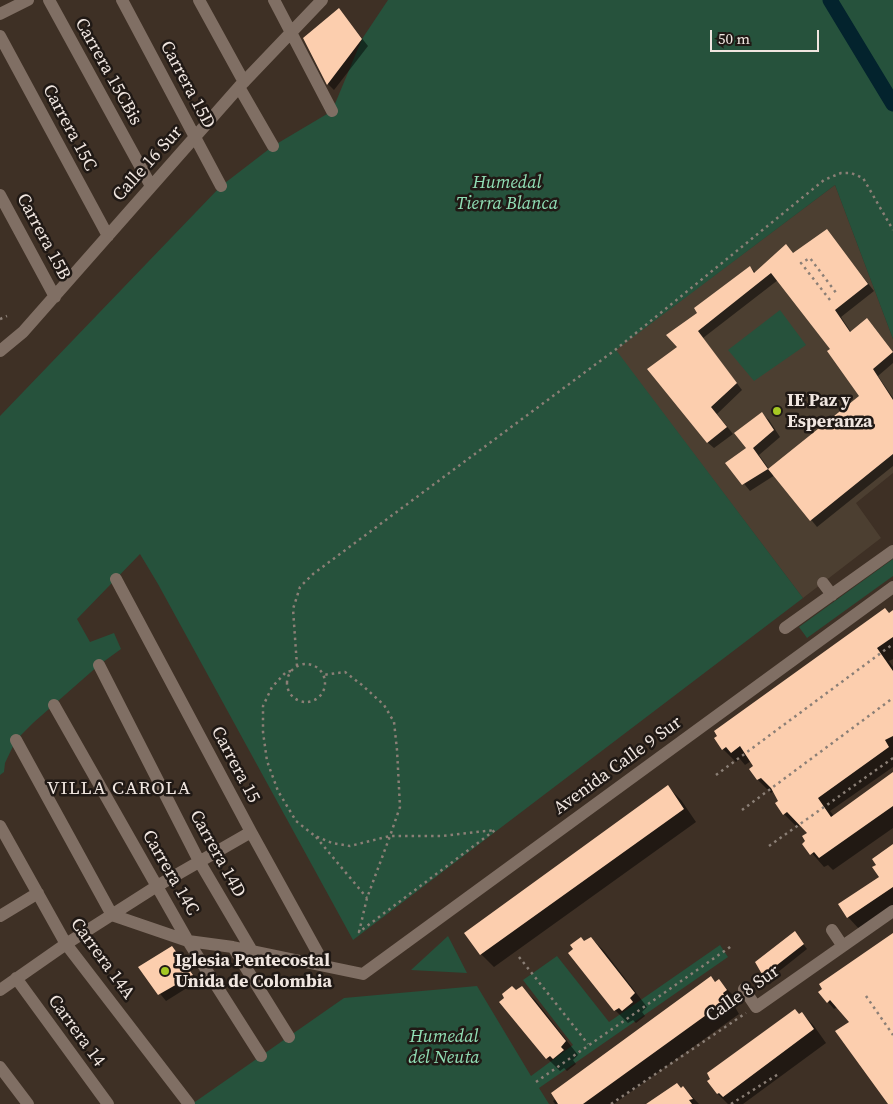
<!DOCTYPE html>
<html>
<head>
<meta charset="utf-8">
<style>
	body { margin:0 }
	#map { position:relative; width:893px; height:1104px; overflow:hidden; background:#3e3025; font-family:"Source Serif 4",serif }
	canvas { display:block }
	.scale { position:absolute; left:710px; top:30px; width:109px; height:22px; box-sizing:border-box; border:2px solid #f0e6e0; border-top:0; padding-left:6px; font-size:15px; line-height:18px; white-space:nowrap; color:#f0e6e0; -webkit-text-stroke:4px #201915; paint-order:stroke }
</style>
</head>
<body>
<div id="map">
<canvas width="893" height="1104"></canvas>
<div class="scale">50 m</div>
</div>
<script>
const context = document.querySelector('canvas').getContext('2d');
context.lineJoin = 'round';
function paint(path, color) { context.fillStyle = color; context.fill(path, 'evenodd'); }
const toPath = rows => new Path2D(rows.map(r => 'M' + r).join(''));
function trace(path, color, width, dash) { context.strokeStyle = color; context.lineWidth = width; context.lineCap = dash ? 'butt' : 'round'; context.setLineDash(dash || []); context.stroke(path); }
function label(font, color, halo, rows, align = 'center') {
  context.font = font + ' "Source Serif 4",serif'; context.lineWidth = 5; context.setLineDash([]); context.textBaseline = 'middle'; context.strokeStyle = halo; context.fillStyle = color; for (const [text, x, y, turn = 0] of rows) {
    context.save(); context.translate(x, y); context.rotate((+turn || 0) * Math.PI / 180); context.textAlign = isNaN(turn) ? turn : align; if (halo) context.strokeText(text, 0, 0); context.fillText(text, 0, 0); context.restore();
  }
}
paint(toPath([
	[835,185,893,339,893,473,856,503,881,538,803,598,615,350]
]), '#4c3f31');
paint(toPath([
	[388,0,893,0,893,339,835,185,616,350,803,598,353,940,158,584,140,554,77,619,90,642,114,633,121,649,99,665,33,723,16,740,5,763,4,772,0,775,0,416,221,186,273,146,332,111,362,39],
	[780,310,806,345,754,381,728,350],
	[893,559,893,576,807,638,799,627],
	[448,936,467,973,411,970],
	[720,945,728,957,539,1088,549,1104,192,1104,344,998,477,986,531,1076,573,1045,523,980,557,956,609,1022]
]), '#26523c');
paint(toPath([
	[339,9,368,46,334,90,328,84,305,38],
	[827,231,874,291,841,317,851,332,873,326,893,352,893,363,878,376,893,398,893,466,817,527,775,475,750,491,727,463,747,448,762,414,769,420,780,437,759,455,769,469,860,396,831,349,778,280,703,338,742,390,717,414,733,434,714,448,707,442,678,348,699,313,750,267,756,273,794,254],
	[893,613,893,659,889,661,893,667,893,767,830,811,834,816,893,773,893,828,833,870,828,865,824,867,804,844,809,833,800,825,797,827,784,814,780,801,774,791,771,793,758,780,751,769,754,767,751,761,745,765,740,759,736,762,723,749],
	[668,787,681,800,696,822,494,967,481,954],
	[893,846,893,907,860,930,848,917,881,877],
	[893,934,893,1104,889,1104,851,1022,838,1007,834,1009,828,1002],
	[798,937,807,949,768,980,756,962],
	[591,938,604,951,647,1007,642,1012,645,1016,636,1023,633,1020,628,1023,615,1010,584,942],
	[172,947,198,981,166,1001,139,968],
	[711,978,716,983,719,981,732,994,739,1004,735,1007,739,1014,614,1104,555,1104,553,1101],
	[522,988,535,1000,578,1055,573,1060,576,1064,567,1071,564,1068,560,1071,547,1058,516,991],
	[802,1013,814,1026,826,1043,743,1104,728,1104,718,1094],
	[683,1087,699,1104,649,1104,681,1089]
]), '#0007');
trace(toPath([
	[830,0,893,104]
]), '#03232d', 15);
paint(toPath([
	[339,8,362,39,327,85,303,38],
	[827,229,868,284,835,310,850,332,867,318,893,352,873,369,893,400,893,454,810,521,768,469,859,396,827,351,830,349,771,273,698,331,737,383,711,407,727,427,707,443,647,369,677,347,666,335,697,313,694,308,750,266,754,273,786,244,793,253],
	[762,412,774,430,753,448,768,469,742,485,725,463,746,448,734,433],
	[885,608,889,613,893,610,893,637,877,648,893,671,893,736,885,740,889,747,818,798,831,817,893,772,893,806,819,858,814,852,810,855,802,844,805,841,802,836,807,833,787,812,783,815,775,803,778,801,771,788,761,778,757,780,749,769,753,766,740,746,731,753,726,747,722,750,714,738,717,736,714,731],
	[668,785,684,809,480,955,464,933],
	[893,844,893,887,847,918,838,904,879,877,872,867,876,865,872,859],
	[795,931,804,944,763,976,755,962],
	[893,933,893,1104,888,1104,835,1031,849,1022,830,1000,827,1003,818,992,822,989,819,984],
	[581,937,584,941,591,937,635,993,630,998,633,1002,622,1011,619,1008,614,1011,568,953,573,949,570,945],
	[172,946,193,975,158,995,138,967],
	[711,976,715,982,719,979,727,990,723,993,727,1000,583,1104,558,1104,551,1093],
	[512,986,516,990,522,986,566,1041,561,1047,564,1050,553,1059,550,1056,546,1059,499,1002,504,998,502,994],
	[795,1009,799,1014,802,1012,814,1029,723,1097,719,1093,717,1094,707,1081,710,1079,707,1073],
	[677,1083,681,1088,683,1086,693,1099,689,1100,692,1104,646,1104]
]), '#fcceae');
trace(toPath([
	[830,300,801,263,810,258,837,294],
	[0,319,7,316],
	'287 683a19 19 0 1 1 38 0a19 19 0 1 1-38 0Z',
	[297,666,293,609,300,587,313,574,615,350,824,180,841,173,851,173,863,178,893,230],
	[291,671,286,672,272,687,263,706,263,732,267,761,278,791,296,821,315,836,332,843,350,846,390,836,442,836,495,830,359,932,367,898,390,836,400,807,397,750,394,722,384,705,362,685,345,672,323,675],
	[716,775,893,644],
	[742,810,893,698],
	[316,837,367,898],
	[769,846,893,758],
	[519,957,588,1044],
	[866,996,893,1035],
	[536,1082,733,945],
	[611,1104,746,1013],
	[731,1104,780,1073]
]), '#8b7f76', 2.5, [2.5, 4]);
trace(toPath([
	[49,0,151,186],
	[122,0,221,186],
	[199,0,244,82],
	[274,0,332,111],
	[0,14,28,0],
	[0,36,108,236],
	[239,87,273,146],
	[0,195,55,297],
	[0,351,23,332,239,87,322,0],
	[116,579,251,832,325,966],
	[823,583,832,595],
	[785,628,893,551],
	[99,665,199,861,252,951],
	[54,705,188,941,261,1056],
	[16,740,112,915],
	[0,826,66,944,189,1104],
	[112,915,188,941,233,947,363,974,893,587],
	[0,916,38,893],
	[832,930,842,945],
	[233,947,289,1037],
	[16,978,108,1104],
	[744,989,756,1007,893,911],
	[0,990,66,944,157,886,251,832],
	[0,1067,28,1104]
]), '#806f64', 12);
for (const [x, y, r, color] of [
	[777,411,5,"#a5c823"],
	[165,971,5,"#a5c823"]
]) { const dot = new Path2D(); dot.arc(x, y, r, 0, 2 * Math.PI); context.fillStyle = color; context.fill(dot); trace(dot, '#201915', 2); }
label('18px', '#f0e6e0', '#201915', [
	["Carrera 15CBis",108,72,61],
	["Carrera 15D",187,85,62],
	["Carrera 15C",69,128,62],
	["Calle 16 Sur",148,164,-48],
	["Carrera 15B",43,237,62],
	["Carrera 15",235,765,62],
	["Avenida Calle 9 Sur",618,766,-36],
	["Carrera 14D",217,854,61],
	["Carrera 14C",170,873,60],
	["Carrera 14A",102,959,54],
	["Calle 8 Sur",743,994,-35],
	["Carrera 14",76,1031,54]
]);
label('italic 18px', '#91dfb5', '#201915', [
	["Humedal",507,183],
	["Tierra Blanca",507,204],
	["Humedal",444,1037],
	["del Neuta",444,1058]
]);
label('bold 18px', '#f0e6e0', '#201915', [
	["IE Paz y",787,401],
	["Esperanza",787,422],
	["Iglesia Pentecostal",175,961],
	["Unida de Colombia",175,982]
], 'left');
context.letterSpacing = '1px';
label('19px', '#f0e6e0', '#201915', [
	["VILLA CAROLA",119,789]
]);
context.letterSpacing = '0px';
</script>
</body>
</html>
